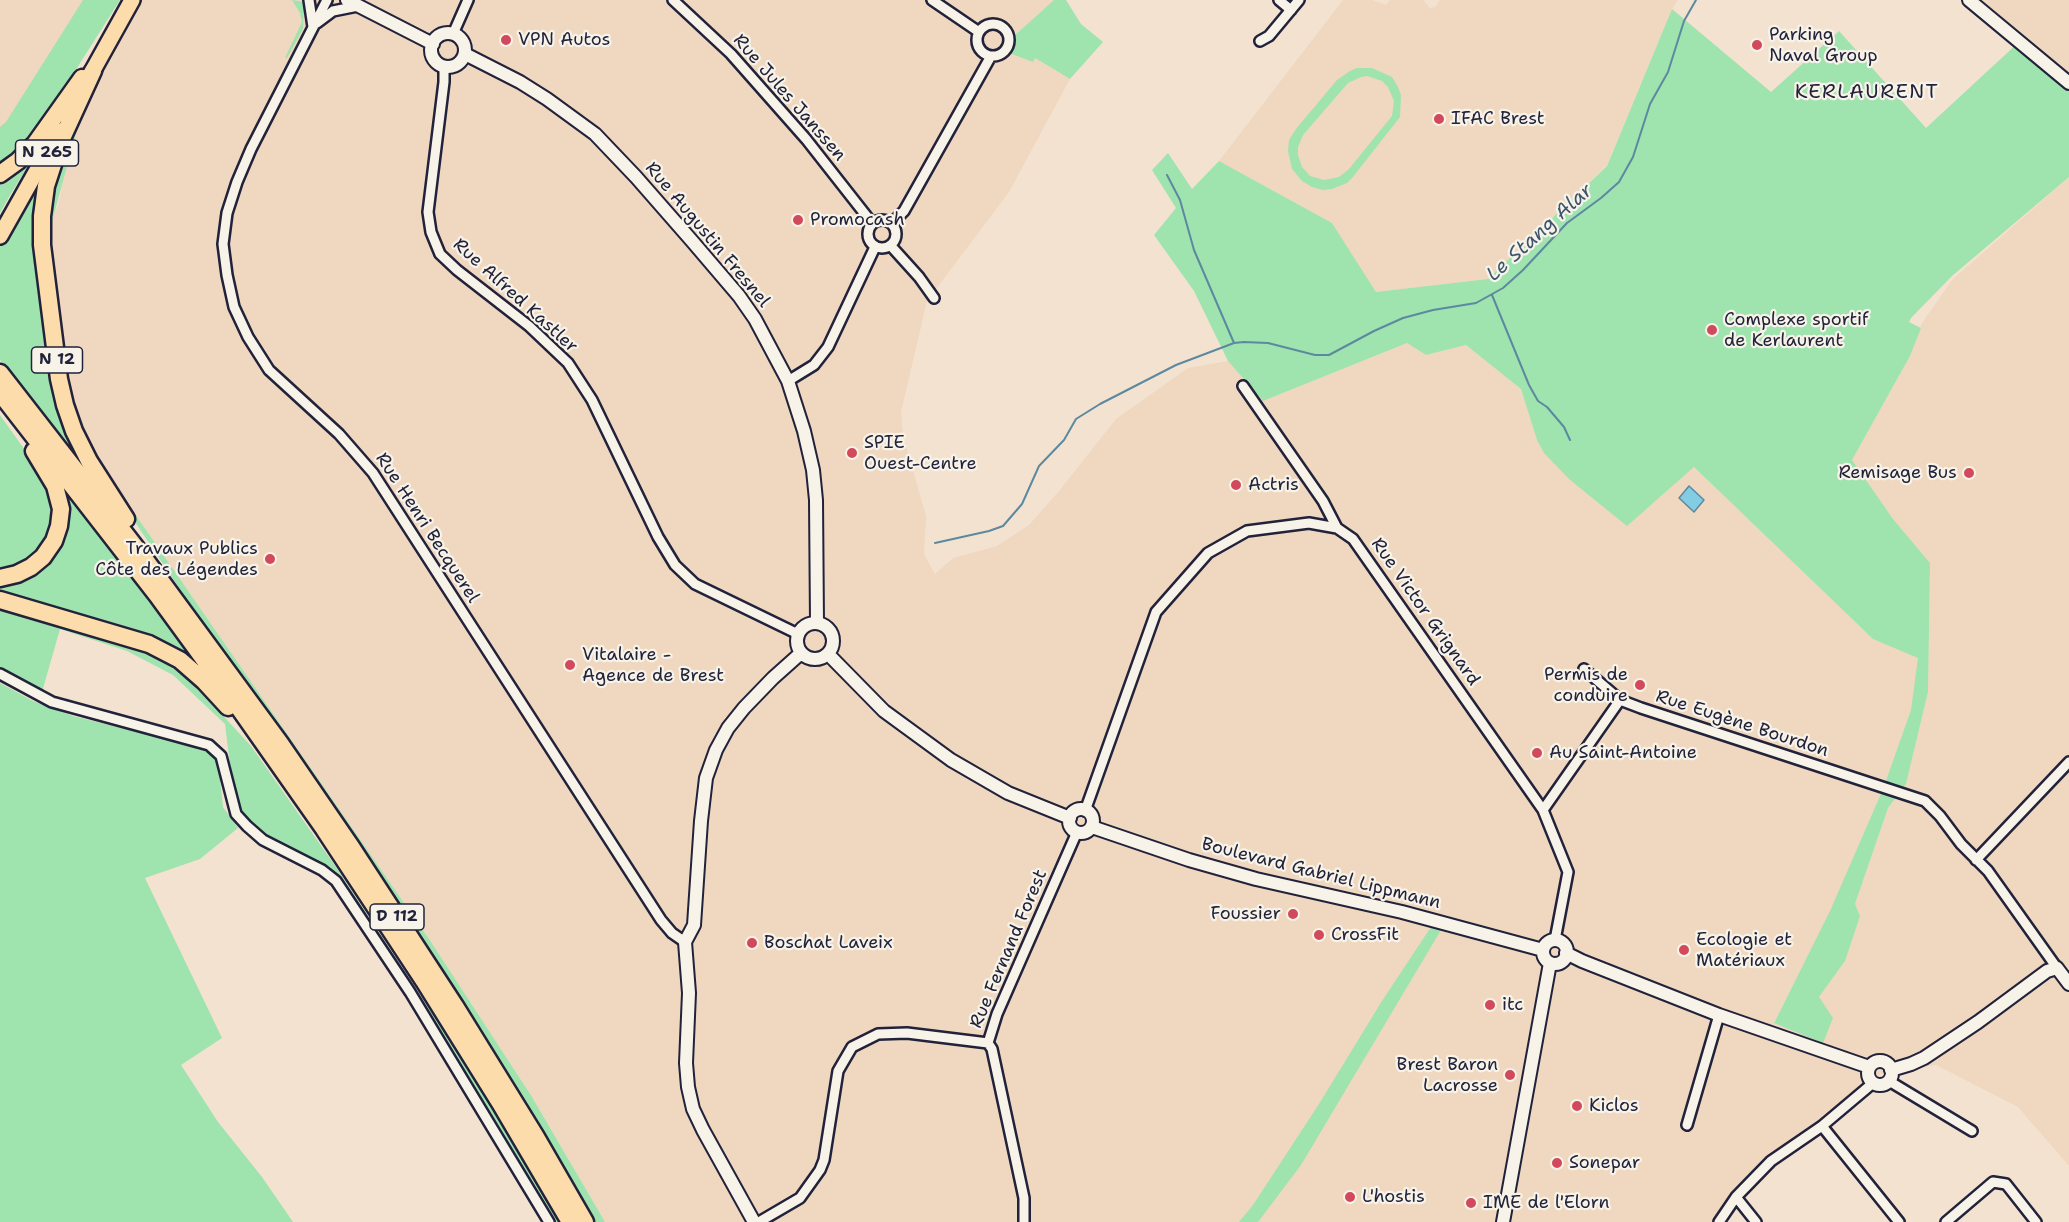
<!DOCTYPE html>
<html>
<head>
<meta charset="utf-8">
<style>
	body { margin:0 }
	canvas { display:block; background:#f3e2d0 }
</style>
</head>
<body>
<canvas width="2069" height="1222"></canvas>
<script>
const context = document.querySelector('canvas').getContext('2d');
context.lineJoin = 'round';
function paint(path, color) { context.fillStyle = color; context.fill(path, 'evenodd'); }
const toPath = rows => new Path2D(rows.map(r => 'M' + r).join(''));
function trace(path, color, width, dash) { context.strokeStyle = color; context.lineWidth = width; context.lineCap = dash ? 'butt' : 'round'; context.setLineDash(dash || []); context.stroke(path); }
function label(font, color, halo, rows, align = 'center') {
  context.font = font + ' "Shantell Sans",sans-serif'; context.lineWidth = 4.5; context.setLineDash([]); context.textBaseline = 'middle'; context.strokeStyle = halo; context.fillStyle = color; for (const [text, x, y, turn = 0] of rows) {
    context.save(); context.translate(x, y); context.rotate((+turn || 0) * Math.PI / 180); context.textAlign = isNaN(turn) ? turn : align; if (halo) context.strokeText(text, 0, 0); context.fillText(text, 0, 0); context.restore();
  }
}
paint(toPath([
	[0,0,110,0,77,68,20,147,0,159],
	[142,0,1054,0,1014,36,1012,54,1035,58,1070,79,1009,192,927,301,901,412,903,436,926,516,924,554,935,574,953,558,997,546,1029,525,1059,491,1116,419,1188,368,1228,361,1263,401,1407,343,1426,355,1466,345,1521,389,1537,440,1627,525,1694,467,1873,639,1919,658,1912,708,1883,789,1833,906,1774,1022,1823,1043,1819,997,1845,961,1860,916,1855,904,1888,808,1906,784,1928,692,1930,563,1893,519,1852,460,1910,356,1922,323,1952,280,2069,177,2069,1166,2018,1107,1936,1065,1881,1074,1814,1134,1737,1199,1722,1222,605,1222,532,1097,431,942,99,462,73,410,52,252,50,229,52,218,58,206,67,162,78,126,134,6],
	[1343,0,1372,0,1386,5,1390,0,1423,0,1430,8,1435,7,1440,0,1678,0,1672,9,1607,165,1488,279,1376,292,1332,223,1219,161],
	[1969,0,2069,0,2069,83]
]), '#f0d7c0');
paint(toPath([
	[83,0,120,0,37,131,15,155,0,165,0,127,6,122],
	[138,0,142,0,134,6,78,126,50,229,73,410,99,462,431,942,532,1097,605,1222,594,1222,489,1046,369,860,321,789,197,615,139,528,77,431,68,405,61,373,47,266,44,220,62,154,134,6],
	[292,0,304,2,303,29,287,58,285,58,302,22,300,13],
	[1054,0,1066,0,1081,24,1103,42,1070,79,1035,58,1033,62,1012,54,1014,36],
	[1672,9,1771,92,1839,31,1926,128,2020,41,2069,83,2069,177,1952,276,1911,318,1909,322,1921,328,1910,356,1852,460,1893,519,1930,563,1928,692,1906,784,1888,808,1855,904,1860,916,1845,961,1819,997,1833,1018,1823,1043,1774,1023,1830,911,1883,789,1911,710,1918,658,1873,639,1694,467,1627,526,1569,479,1544,453,1537,440,1521,389,1466,345,1426,355,1407,343,1263,401,1228,361,1194,291,1154,235,1176,208,1152,170,1168,153,1192,189,1219,161,1332,223,1376,292,1488,279,1607,166],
	[1357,68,1372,68,1392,77,1398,87,1401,95,1400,117,1352,178,1347,183,1332,189,1323,190,1312,187,1302,181,1292,169,1288,151,1289,140,1296,129,1337,80,1350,71],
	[1367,76,1382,81,1388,87,1394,101,1392,116,1349,169,1339,177,1324,180,1310,176,1302,167,1298,155,1298,147,1303,135,1348,83,1361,77],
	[51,128,9,197,0,213,0,176],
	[57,136,42,275,86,470,0,360,0,240],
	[0,415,27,453,52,498,54,519,50,533,40,549,26,562,0,570],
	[65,489,124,566,194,660,191,662,0,595,0,581,59,545,63,490],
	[0,607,135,647,182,671,251,746,338,870,474,1077,561,1222,553,1222,385,947,335,873,263,835,241,814,233,790,225,724,173,675,127,651,60,629,42,692,0,671],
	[0,683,33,701,73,716,209,750,218,760,223,807,238,828,200,859,145,878,222,1038,181,1065,218,1122,262,1177,293,1222,0,1222],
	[1431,927,1441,930,1301,1165,1258,1222,1239,1222,1253,1205,1319,1104,1382,1001]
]), '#9fe3af');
const water = toPath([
	[1689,486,1704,500,1694,512,1679,498,1689,486]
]);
paint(water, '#82cde2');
trace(water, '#5c899f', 1.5);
trace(toPath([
	[1167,175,1180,200,1194,250,1234,343],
	[1492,295,1529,385,1538,401,1547,407,1564,427,1570,440],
	[935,543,989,531,1003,526,1022,504,1039,466,1064,440,1076,419,1100,404,1176,365,1234,343,1244,342,1268,343,1315,355,1329,355,1374,331,1403,318,1433,310,1476,303,1503,288,1523,270,1567,223,1601,198,1619,182,1633,157,1650,104,1668,72,1684,21,1696,0]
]), '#5c899f', 2);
const minor = toPath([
	[309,0,313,27],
	[327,0,251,149,237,182,227,213,223,244,227,275,234,307,248,337,269,370,339,434,373,473,661,920,672,933,685,942],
	[673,0,731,54,806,139,872,223],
	[932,0,979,32],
	[1279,0,1291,10],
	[317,23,333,11,358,6],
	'977 40a16 16 0 1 1 32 0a16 16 0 1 1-32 0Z',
	[453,34,468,0],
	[1260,41,1269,36,1299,0],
	[444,66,444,82,428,212,431,232,440,254,457,270,529,326,568,363,592,400,658,537,675,565,695,584,798,634],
	'868 234a14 14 0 1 1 28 0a14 14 0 1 1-28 0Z',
	[892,223,904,211,991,56],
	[891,246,919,277,934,298],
	[788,381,814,365,828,347,875,247],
	[1243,386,1323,501,1337,528],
	[1584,669,1620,700,1641,708,1925,801,1940,816,1961,844,1988,871,2057,968],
	[0,674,52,702,209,745,221,756,236,814,247,826,263,840,322,870,336,881,410,992,549,1222],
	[1543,810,1620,700],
	[1085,811,1156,612,1208,553,1247,531,1309,523,1337,528,1353,539,1543,810,1568,872,1555,940],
	[1976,860,2069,762],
	[1889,1081,1972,1131],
	[1687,1125,1719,1015],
	[1822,1126,1899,1222],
	[1736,1197,1756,1222],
	[759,1222,800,1198,820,1170,824,1160,838,1071,852,1047,878,1034,907,1033,988,1043],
	[1024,1222,1024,1198,992,1049,988,1043,997,1014,1077,832],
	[1719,1222,1736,1197,1771,1161,1822,1126,1873,1083],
	[1946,1222,1993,1182,2006,1184,2036,1222]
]);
const tertiary = toPath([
	[347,0,433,44],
	[1969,0,2069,83],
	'431 50a17 17 0 1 1 34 0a17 17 0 1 1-34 0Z',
	[465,54,520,82,547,99,595,134,636,177,692,241,739,296,755,319,788,381,804,431,813,470,816,500,817,623],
	'797 641a18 18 0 1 1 36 0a18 18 0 1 1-36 0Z',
	[828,654,884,711,951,760,1008,793,1070,818],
	'1069 821a12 12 0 1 1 24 0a12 12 0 1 1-24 0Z',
	[1092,827,1189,860,1256,879,1402,912,1543,950],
	'1543 952a12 12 0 1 1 24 0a12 12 0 1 1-24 0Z',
	[1566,953,1582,961,1719,1015,1869,1067],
	'1868 1073a12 12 0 1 1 24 0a12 12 0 1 1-24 0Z',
	[1891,1070,1911,1064,1924,1058,1978,1022,2047,971,2057,968,2069,984],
	[754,1222,703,1130,693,1109,688,1087,686,1063,689,993,685,942,694,925,701,821,706,778,716,750,728,728,744,708,773,678,801,653],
	[1503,1222,1550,963]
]);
const primary = toPath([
	[87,81,132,0],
	[0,236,59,131]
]);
const trunk = toPath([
	[93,71,60,143,46,186,42,216,42,245,59,379,65,405,74,431,89,461,126,519],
	[0,174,18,161,35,144,82,78],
	[0,373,147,562,280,743,352,848,455,1006,536,1137,585,1222],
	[0,393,157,595,227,691,324,829,424,981,500,1103,570,1222],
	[0,578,17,574,31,567,43,557,54,541,59,526,61,509,55,486,34,451],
	[0,600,149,644,180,660,204,681,228,707]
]);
trace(minor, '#22223b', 14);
trace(tertiary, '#22223b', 16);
trace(primary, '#22223b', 20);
trace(trunk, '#22223b', 21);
trace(minor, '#f7f3e8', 9);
trace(tertiary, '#f7f3e8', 12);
trace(primary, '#fddcac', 15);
trace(trunk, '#fddcac', 16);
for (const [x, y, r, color] of [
	[506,40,6,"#d1495b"],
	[1757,45,6,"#d1495b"],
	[1439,119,6,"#d1495b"],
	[798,220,6,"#d1495b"],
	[1712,330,6,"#d1495b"],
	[852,453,6,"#d1495b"],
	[1969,473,6,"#d1495b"],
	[1236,485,6,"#d1495b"],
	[270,559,6,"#d1495b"],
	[570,665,6,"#d1495b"],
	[1640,685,6,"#d1495b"],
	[1537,753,6,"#d1495b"],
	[1293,914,6,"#d1495b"],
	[1319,935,6,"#d1495b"],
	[752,943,6,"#d1495b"],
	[1684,950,6,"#d1495b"],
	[1490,1005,6,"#d1495b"],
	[1510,1075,6,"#d1495b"],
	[1577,1106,6,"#d1495b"],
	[1557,1163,6,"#d1495b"],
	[1350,1197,6,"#d1495b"],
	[1471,1203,6,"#d1495b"]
]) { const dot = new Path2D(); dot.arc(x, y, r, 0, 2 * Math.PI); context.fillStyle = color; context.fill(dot); trace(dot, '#f7f3e8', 2); }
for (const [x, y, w] of [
	[47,153,63],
	[57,360,51],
	[397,917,54]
]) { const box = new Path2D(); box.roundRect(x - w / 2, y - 13, w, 26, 4.5); context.fillStyle = '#f7f3e8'; context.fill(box); trace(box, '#22223b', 1.5); }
label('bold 16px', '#22223b', null, [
	["N 265",47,153],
	["N 12",57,360],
	["D 112",397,917]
]);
label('18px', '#22223b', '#f7f3e8', [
	["Parking",1769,35],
	["Naval Group",1769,56],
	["VPN Autos",518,40],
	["IFAC Brest",1451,119],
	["Promocash",810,220],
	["Complexe sportif",1724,320],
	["de Kerlaurent",1724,341],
	["SPIE",864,443],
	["Ouest-Centre",864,464],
	["Remisage Bus",1957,473,"right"],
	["Actris",1248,485],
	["Travaux Publics",258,549,"right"],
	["Côte des Légendes",258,570,"right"],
	["Vitalaire -",582,655],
	["Agence de Brest",582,676],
	["Permis de",1628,675,"right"],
	["conduire",1628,696,"right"],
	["Au Saint-Antoine",1549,753],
	["Foussier",1281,914,"right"],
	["CrossFit",1331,935],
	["Ecologie et",1696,940],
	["Matériaux",1696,961],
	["Boschat Laveix",764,943],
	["itc",1502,1005],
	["Brest Baron",1498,1065,"right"],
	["Lacrosse",1498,1086,"right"],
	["Kiclos",1589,1106],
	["Sonepar",1569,1163],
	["L'hostis",1362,1197],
	["IME de l'Elorn",1483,1203]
], 'left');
label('18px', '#22223b', '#f7f3e8', [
	["Rue Jules Janssen",789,98,49],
	["Rue Augustin Fresnel",707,235,50],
	["Rue Alfred Kastler",515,296,42],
	["Rue Henri Becquerel",427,528,57],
	["Rue Victor Grignard",1425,612,55],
	["Rue Eugène Bourdon",1742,724,18],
	["Boulevard Gabriel Lippmann",1321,874,14],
	["Rue Fernand Forest",1009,949,-67]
]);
context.letterSpacing = '1.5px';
label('20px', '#22223b', '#f7f3e8', [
	["KERLAURENT",1867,93]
]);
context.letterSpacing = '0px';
label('italic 20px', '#3f556d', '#f7f3e8', [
	["Le Stang Alar",1540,233,-42]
]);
</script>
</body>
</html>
